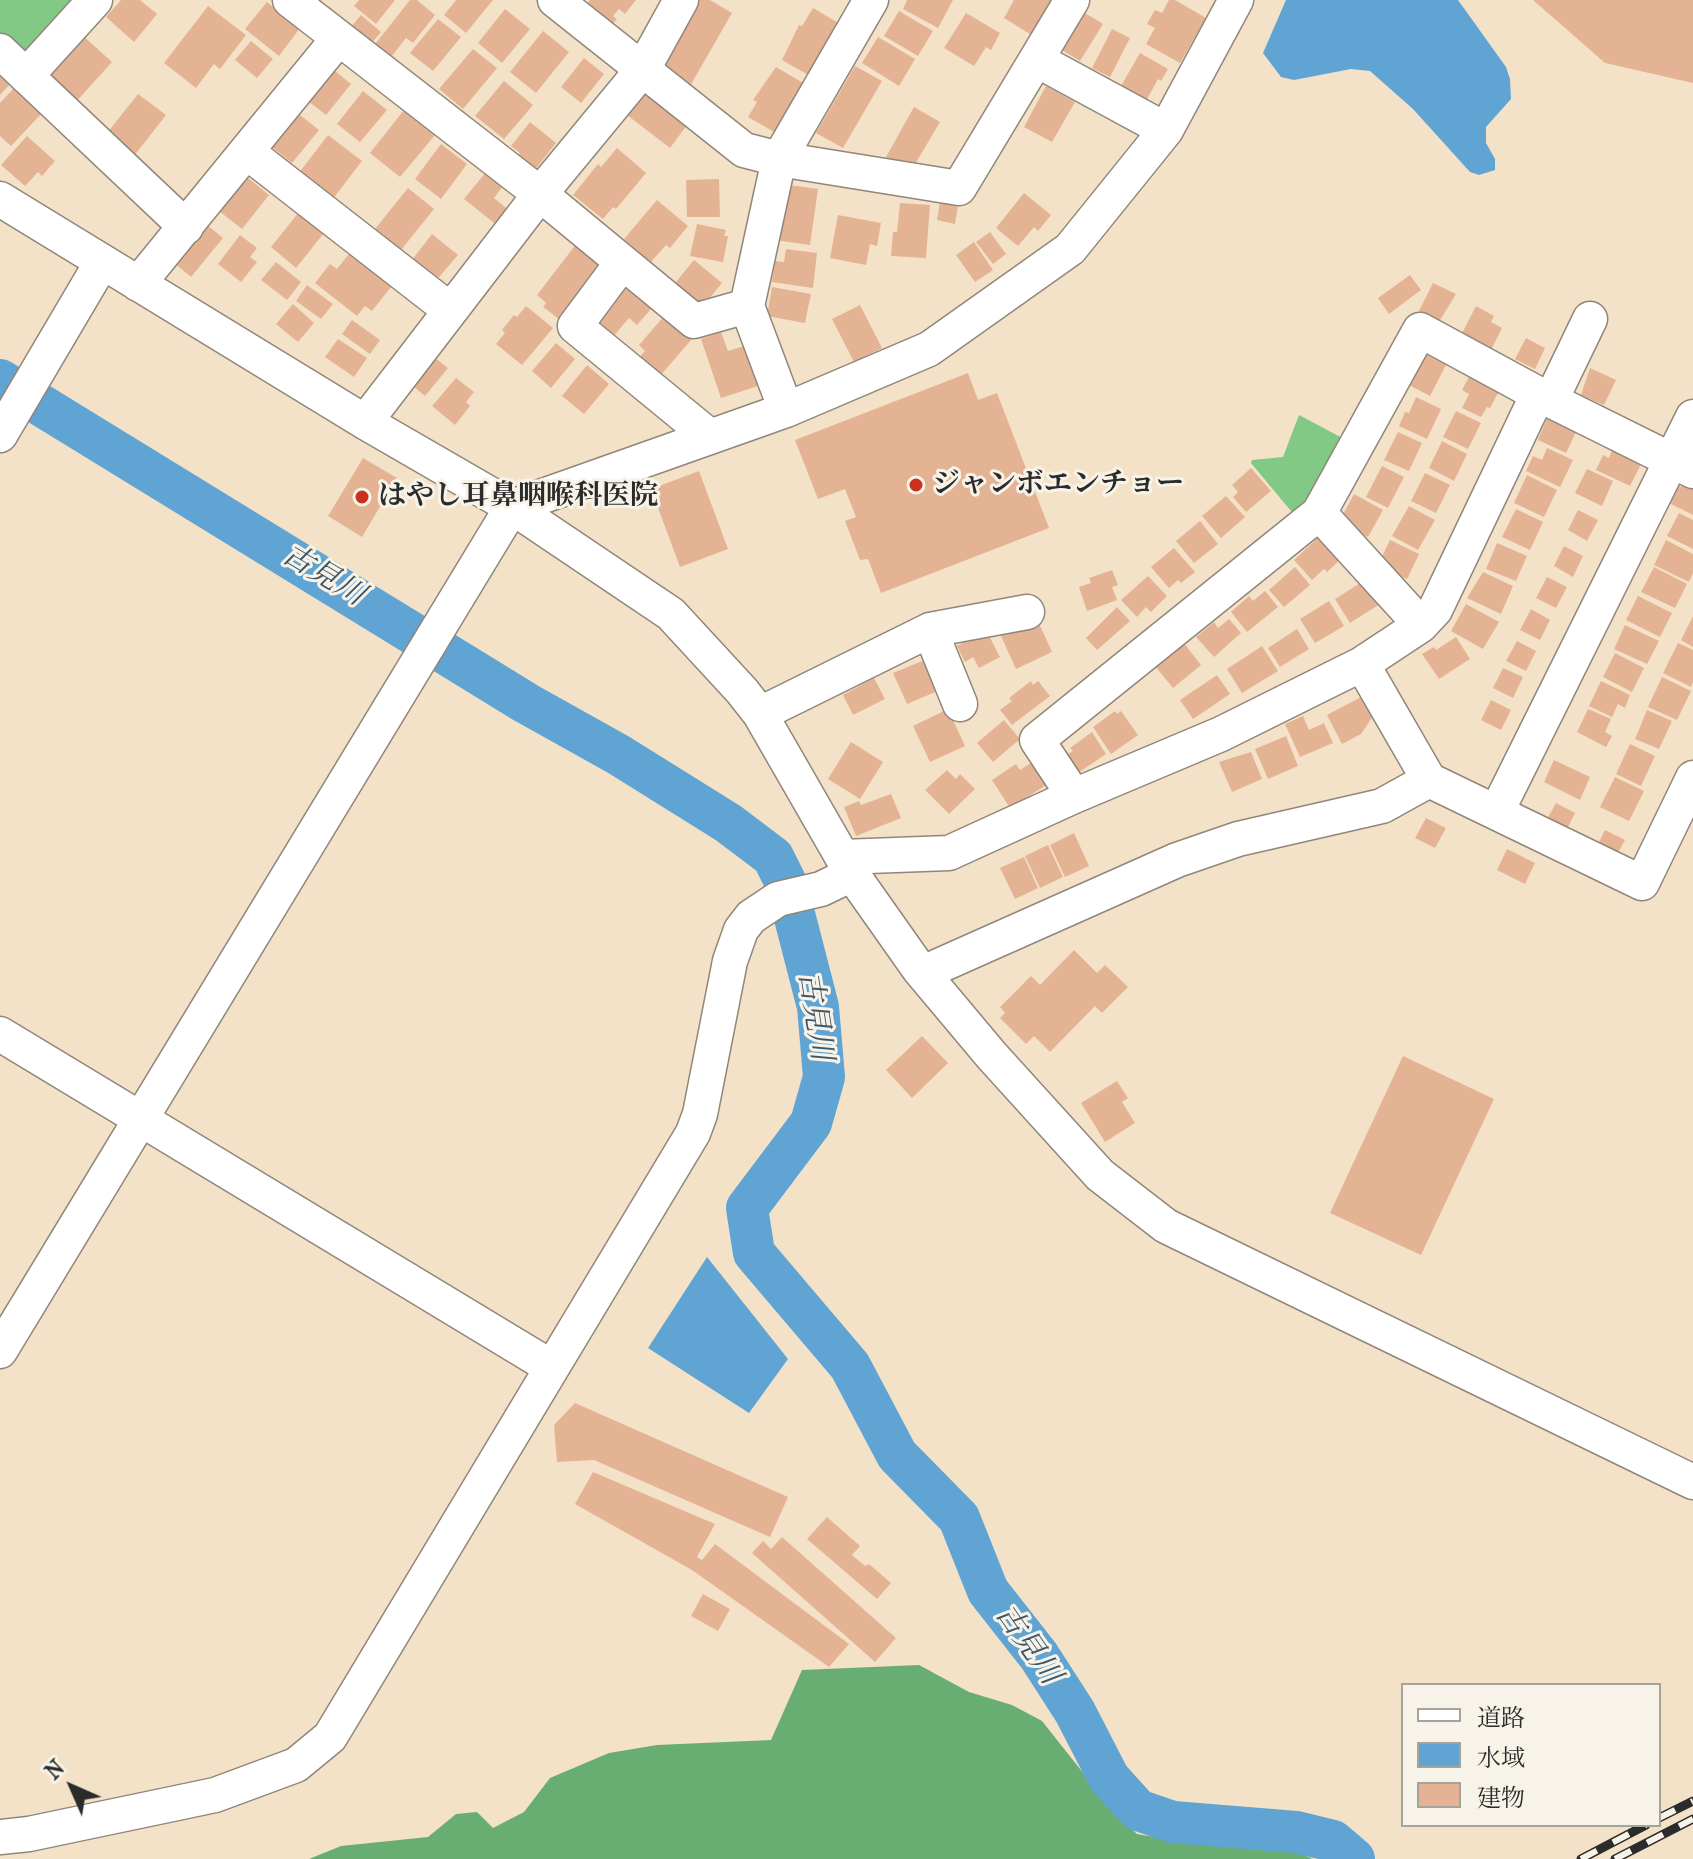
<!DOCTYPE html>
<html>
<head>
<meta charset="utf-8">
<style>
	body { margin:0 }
	#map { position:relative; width:1693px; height:1859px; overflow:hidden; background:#f4e2c8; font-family:"IM FELL French Canon","Noto Serif JP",serif }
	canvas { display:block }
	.legend { position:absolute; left:1401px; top:1683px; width:260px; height:144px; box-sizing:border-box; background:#f7f3e8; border:2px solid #a5a39c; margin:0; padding:10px 14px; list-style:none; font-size:24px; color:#2b2b2b }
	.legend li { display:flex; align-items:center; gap:16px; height:40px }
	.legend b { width:40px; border:2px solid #a5a39c }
	.north { position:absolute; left:32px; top:1747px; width:80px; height:80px; -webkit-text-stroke:6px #f7f3e8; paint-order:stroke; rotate:315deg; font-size:22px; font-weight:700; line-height:32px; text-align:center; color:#2b2b2b }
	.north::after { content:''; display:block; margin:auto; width:28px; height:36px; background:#2b2b2b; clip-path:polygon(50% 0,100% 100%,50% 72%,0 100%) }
</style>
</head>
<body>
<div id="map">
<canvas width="1693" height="1859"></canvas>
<ul class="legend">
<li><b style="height:10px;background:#fff"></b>道路</li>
<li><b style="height:22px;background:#60a4d4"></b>水域</li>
<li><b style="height:22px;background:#e4b394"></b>建物</li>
</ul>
<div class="north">N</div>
</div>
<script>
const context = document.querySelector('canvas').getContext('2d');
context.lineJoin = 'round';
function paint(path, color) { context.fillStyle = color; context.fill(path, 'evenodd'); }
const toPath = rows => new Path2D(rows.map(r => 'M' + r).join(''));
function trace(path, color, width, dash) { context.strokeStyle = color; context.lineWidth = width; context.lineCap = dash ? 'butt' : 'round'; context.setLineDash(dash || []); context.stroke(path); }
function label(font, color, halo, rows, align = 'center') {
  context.font = font + ' "IM FELL French Canon","Noto Serif JP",serif'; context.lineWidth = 6; context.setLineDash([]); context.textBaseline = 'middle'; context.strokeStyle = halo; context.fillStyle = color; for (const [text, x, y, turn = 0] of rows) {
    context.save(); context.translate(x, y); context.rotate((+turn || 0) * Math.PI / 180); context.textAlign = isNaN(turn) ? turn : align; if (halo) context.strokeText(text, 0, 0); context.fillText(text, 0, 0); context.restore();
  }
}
paint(toPath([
	[0,0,76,0,21,60,0,41],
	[1299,415,1350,442,1296,517,1251,463,1252,460,1283,457]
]), '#81c985');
paint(toPath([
	[919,1665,969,1692,1012,1705,1042,1721,1111,1808,1137,1834,1195,1844,1279,1844,1313,1859,309,1859,341,1846,428,1837,456,1814,477,1812,493,1828,524,1812,550,1778,609,1753,657,1745,771,1740,802,1670]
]), '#68ad72');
paint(toPath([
	[1286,0,1458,0,1506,67,1510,79,1511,99,1486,127,1486,143,1495,159,1495,170,1479,175,1470,172,1413,109,1370,71,1351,69,1294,80,1281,77,1263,53],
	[707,1257,788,1359,749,1413,648,1348]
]), '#60a4d4');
trace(toPath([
	[0,380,526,703,619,755,728,823,773,857,786,883,818,1007,824,1077,811,1123,747,1208,754,1253,850,1366,897,1455,959,1518,988,1591,1039,1656,1075,1712,1109,1778,1138,1810,1173,1822,1296,1832,1333,1841,1354,1859]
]), '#60a4d4', 42);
paint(toPath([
	[121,0,140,0,157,14,134,42,106,17],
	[359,0,395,0,376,24,354,6],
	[410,0,417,0,435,15,413,43,406,38,388,61,372,48],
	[456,0,493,0,466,33,444,15],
	[590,0,636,0,625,14,619,9,613,16,617,19,606,32,580,11],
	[697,0,710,0,732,13,690,86,658,68],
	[907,0,953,0,938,28,903,9],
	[1014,0,1054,0,1033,36,1004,18],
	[1169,0,1175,0,1206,18,1180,63,1146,44,1155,28,1147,24,1155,10,1162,13],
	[1533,0,1693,0,1693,83,1605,63],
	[267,2,273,7,275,3,303,24,279,56,245,29],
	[208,6,246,35,220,69,214,64,196,88,164,63],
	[813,8,840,24,810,76,782,60,799,25,802,26],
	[505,9,530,29,502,63,478,43],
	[1080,10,1103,24,1080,61,1057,47],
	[899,11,933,31,918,56,884,36],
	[966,13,1000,33,991,50,986,47,974,66,944,48],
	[361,15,381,32,369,46,349,29],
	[438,19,461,37,433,71,410,53],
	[1112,29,1130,38,1110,77,1092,68],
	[543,31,569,52,536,93,510,72],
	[82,35,112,62,75,103,45,76],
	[878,37,915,59,899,86,862,63],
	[251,41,273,59,257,78,235,60],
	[473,49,497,68,463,109,439,89],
	[1140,53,1168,69,1161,81,1158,79,1144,105,1118,91],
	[584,58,604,74,581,103,561,87],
	[329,66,351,84,326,115,299,94],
	[855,66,882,81,843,148,816,133],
	[776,67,805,84,776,133,748,117,757,102,753,100],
	[0,72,12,82,0,95],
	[504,81,533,105,504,139,475,116],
	[1046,86,1075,102,1052,142,1024,127],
	[15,87,42,113,11,146,0,136,0,103],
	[363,91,387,110,360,142,337,124],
	[644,92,687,125,670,148,627,115],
	[138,94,166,115,134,156,107,133],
	[290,107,319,130,292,163,264,141],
	[914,107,940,122,911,171,886,157],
	[404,110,435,135,400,177,370,153],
	[530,122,556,143,534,171,517,157,520,153,511,146],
	[328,135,362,161,332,200,298,174],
	[27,136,55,161,42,176,38,172,25,186,1,165],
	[441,144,467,164,441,199,415,179],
	[617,148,646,173,616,209,613,207,603,219,573,195,598,164,601,167],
	[486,172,503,186,494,198,511,212,499,227,464,199],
	[242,173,269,195,242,229,214,207],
	[719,179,720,217,687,217,686,180],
	[782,184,818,189,810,245,774,240],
	[408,188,434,209,401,250,375,229],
	[1024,193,1051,215,1038,231,1034,227,1018,246,996,228],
	[657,200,688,226,670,248,666,245,651,262,624,239],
	[940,202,958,205,955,224,937,220],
	[900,203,930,205,926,258,891,256,893,232,897,232],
	[299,212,324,233,296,268,271,247],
	[838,215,881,223,877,246,870,244,866,265,830,258],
	[201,220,223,238,191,277,169,259],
	[697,224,726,230,724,236,728,236,723,262,690,256],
	[990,232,1006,254,993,264,976,242],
	[432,234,458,255,433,284,408,265],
	[240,235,257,248,250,257,257,262,241,282,218,264],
	[974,242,993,270,975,282,956,255],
	[577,243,606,266,563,322,543,307,546,303,537,295],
	[353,249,395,282,372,311,365,306,357,316,315,283,330,264,337,269],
	[786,249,817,253,813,288,772,282,775,261,784,262],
	[694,260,722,283,703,306,675,283],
	[276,262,301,282,287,300,261,280],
	[1410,275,1421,290,1389,314,1378,298],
	[1433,283,1456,294,1437,325,1417,315],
	[620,284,651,309,637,325,629,318,612,338,590,319],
	[307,285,333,304,321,319,296,301],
	[772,287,811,294,805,323,767,316],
	[293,304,314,323,298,342,276,324],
	[860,305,882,348,854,362,832,319],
	[526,306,553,328,522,365,496,344,505,333,502,330,514,315,517,317],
	[1476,306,1494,316,1491,322,1502,328,1487,358,1457,343],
	[665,315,692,339,659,377,638,359,645,351,639,345],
	[352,320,380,340,370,354,342,334],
	[721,332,728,351,744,346,758,386,721,398,701,339],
	[1526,338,1545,348,1535,369,1515,359],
	[338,339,367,358,354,377,325,357],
	[556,343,575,359,551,388,532,371],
	[1421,352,1446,365,1430,396,1405,383],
	[430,354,448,368,425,396,408,382],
	[587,365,609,384,584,414,562,396],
	[1590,368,1616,380,1604,405,1581,395],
	[1472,371,1502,386,1490,408,1487,407,1481,417,1462,408,1469,394,1462,390],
	[968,373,978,400,997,393,1049,528,881,593,868,559,860,560,845,521,856,517,845,489,818,499,795,440],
	[456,378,474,392,466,402,470,406,455,425,432,406],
	[1416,397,1441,409,1427,439,1399,426,1405,412,1409,413],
	[1456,411,1481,423,1468,449,1443,437],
	[1549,414,1578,428,1566,453,1538,440],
	[1398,432,1422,443,1409,471,1384,460],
	[1442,441,1467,454,1454,481,1429,468],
	[1547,448,1573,460,1560,487,1526,471,1533,456,1542,460],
	[1613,448,1642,462,1630,486,1596,470,1603,455,1609,458],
	[363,458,397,478,362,537,328,516],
	[1382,466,1404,477,1388,508,1366,497],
	[1251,468,1271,491,1246,512,1233,497,1238,492,1232,485],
	[1587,469,1613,481,1602,506,1575,493],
	[699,471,728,549,680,567,651,489],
	[1425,473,1450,485,1436,513,1411,501],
	[1527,475,1557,490,1544,517,1514,503],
	[1685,480,1693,484,1693,515,1667,502,1676,485,1681,487],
	[1354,494,1383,510,1368,537,1339,522],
	[1226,496,1245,517,1221,538,1202,516],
	[1409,506,1435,520,1418,550,1392,536],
	[1516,509,1543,522,1530,550,1502,537],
	[1578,510,1598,520,1587,541,1568,530],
	[1679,513,1693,520,1693,549,1667,536],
	[1200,521,1218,544,1194,563,1176,541],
	[1321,535,1342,558,1327,572,1324,569,1312,580,1294,560],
	[1390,540,1419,554,1407,579,1378,565],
	[1666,540,1693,554,1693,573,1689,582,1654,565],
	[1497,543,1527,556,1516,581,1486,569],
	[1564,546,1583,556,1573,577,1554,566],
	[1174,548,1195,572,1181,583,1178,580,1169,588,1151,567],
	[1295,567,1310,585,1284,607,1269,590],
	[1654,567,1687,584,1675,608,1641,592],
	[1112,570,1118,585,1112,587,1117,600,1087,611,1079,587,1091,583,1089,578],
	[1483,572,1513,586,1501,614,1467,598],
	[1148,576,1167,596,1151,612,1146,607,1137,617,1121,600],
	[1547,577,1567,587,1556,608,1536,598],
	[1365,580,1380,604,1350,623,1335,599],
	[1265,591,1278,607,1247,632,1231,612,1249,596,1253,601],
	[1638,596,1672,613,1660,637,1626,620],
	[1329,601,1344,626,1315,643,1300,619],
	[1466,604,1499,622,1483,649,1451,631],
	[1117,607,1130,621,1097,650,1086,638],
	[1531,609,1550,620,1540,640,1520,630],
	[1693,616,1693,647,1681,640],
	[1037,619,1052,652,1016,669,1001,636],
	[1229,619,1241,633,1214,657,1196,637,1214,622,1218,628],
	[1625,625,1659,641,1647,664,1614,649],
	[1297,629,1309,649,1280,667,1268,648],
	[986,630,1000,657,979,668,973,657,965,662,957,646],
	[1456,637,1470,659,1439,679,1422,654,1434,647,1436,650],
	[1517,641,1536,651,1526,671,1506,661],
	[1183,642,1201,665,1173,688,1155,666],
	[1678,643,1693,650,1693,682,1691,687,1663,673],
	[1262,646,1278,671,1242,693,1227,669],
	[1615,653,1644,668,1632,692,1603,677],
	[927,659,940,690,907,704,893,673],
	[1503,668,1523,677,1513,698,1493,688],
	[1217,675,1230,694,1193,719,1180,700],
	[1662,677,1691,691,1677,720,1648,707],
	[874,678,885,699,853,715,843,695],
	[1031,681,1033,685,1038,681,1050,696,1012,725,1000,710,1012,701,1009,698],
	[1601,681,1630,695,1625,708,1618,704,1612,717,1589,706],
	[1363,696,1373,716,1361,734,1342,744,1327,715],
	[1491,700,1511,710,1501,730,1481,720],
	[948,709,965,746,930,762,913,726],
	[1588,709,1611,719,1605,732,1612,736,1606,747,1577,732],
	[1647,710,1672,721,1659,749,1635,739],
	[1115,711,1117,714,1121,711,1138,735,1111,754,1093,727],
	[1303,716,1309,730,1324,723,1333,743,1300,757,1285,724],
	[1004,720,1020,739,993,762,977,743],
	[1092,732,1106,754,1078,773,1066,755,1073,751,1070,748],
	[1286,736,1298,766,1268,779,1255,749],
	[851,742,883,762,860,799,828,779],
	[1630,744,1655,756,1641,786,1616,774],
	[1251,752,1262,779,1232,792,1219,762],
	[1554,760,1590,777,1580,800,1544,782],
	[1034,761,1048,784,1010,808,992,780,1016,764,1020,770],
	[947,770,956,779,960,774,975,789,949,814,925,790],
	[1615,777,1644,791,1629,821,1600,807],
	[891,794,901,818,856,836,844,807,859,801,861,805],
	[1556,803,1575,813,1565,833,1545,823],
	[1426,818,1446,828,1435,848,1415,838],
	[1605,830,1625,840,1614,860,1595,850],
	[1074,833,1089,866,1065,877,1050,845],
	[1048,845,1063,877,1040,888,1025,856],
	[1507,849,1535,863,1525,884,1497,870],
	[1024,857,1038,888,1015,899,1000,868],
	[1074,950,1097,973,1105,965,1128,987,1102,1013,1095,1006,1050,1052,1034,1036,1026,1044,1000,1018,1005,1013,1000,1007,1031,976,1040,985],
	[922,1036,948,1063,912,1098,886,1070],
	[1403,1056,1494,1099,1421,1255,1330,1213],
	[1117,1081,1128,1098,1122,1102,1135,1123,1105,1142,1081,1103],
	[575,1403,788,1497,770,1537,594,1460,557,1462,554,1425],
	[593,1472,715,1524,697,1557,702,1560,715,1544,849,1644,829,1667,692,1570,575,1504],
	[827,1517,860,1546,852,1555,865,1566,869,1564,891,1583,877,1599,807,1539],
	[782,1537,896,1638,875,1662,752,1553,763,1541,771,1549],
	[703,1594,730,1609,718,1631,691,1616]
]), '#e4b394');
const minor = toPath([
	[290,0,540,194,694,321,747,306],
	[555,0,744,150,779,159,959,188,1072,0],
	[0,51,186,227],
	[1037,60,1166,130],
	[26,76,95,0],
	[247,152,450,310],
	[0,199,365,422,512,507,671,614,742,691,760,714,852,874,919,969,992,1056,1100,1175,1166,1226,1693,1482],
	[622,263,575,326,709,436],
	[138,284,338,39],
	[1551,400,1590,319],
	[786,410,747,306,779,159,871,0],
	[365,422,540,194,643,69,681,0],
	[0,435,102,262],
	[1319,513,1421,625],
	[930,630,960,704],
	[1362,664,1429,780],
	[760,714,930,630,1027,612],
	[1074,796,1037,740,1319,513,1420,330,1538,394,1693,471],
	[1497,811,1693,417],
	[842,857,949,853,1074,796,1221,734,1362,664,1421,625,1435,610,1538,394],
	[923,973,1177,860,1238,839,1382,806,1429,780,1642,883,1693,778],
	[0,1034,551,1367],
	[0,1351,512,507,786,410,929,349,1070,249,1166,130,1236,0],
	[0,1837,29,1834,215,1795,296,1765,330,1737,693,1133,700,1114,730,961,741,930,751,917,778,899,821,889,852,874]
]);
trace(minor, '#90867a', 37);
trace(minor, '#fff', 34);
const rail = toPath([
	[1659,1818,1693,1801],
	[1581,1859,1646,1825],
	[1615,1859,1693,1819]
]);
trace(rail, '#2b2b2b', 9);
trace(rail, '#f7f3e8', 6, [18]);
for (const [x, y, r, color] of [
	[916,485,8,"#c8321e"],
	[362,497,8,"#c8321e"]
]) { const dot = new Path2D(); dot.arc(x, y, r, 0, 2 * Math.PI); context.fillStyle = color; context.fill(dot); trace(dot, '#f7f3e8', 3); }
label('bold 28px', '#2b2b2b', '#f7f3e8', [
	["ジャンボエンチョー",932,485],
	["はやし耳鼻咽喉科医院",378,497]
], 'left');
label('italic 30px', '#3e5566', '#f7f3e8', [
	["古見川",323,576,31],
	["古見川",814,1016,81],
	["古見川",1027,1645,55]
]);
</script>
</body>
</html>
